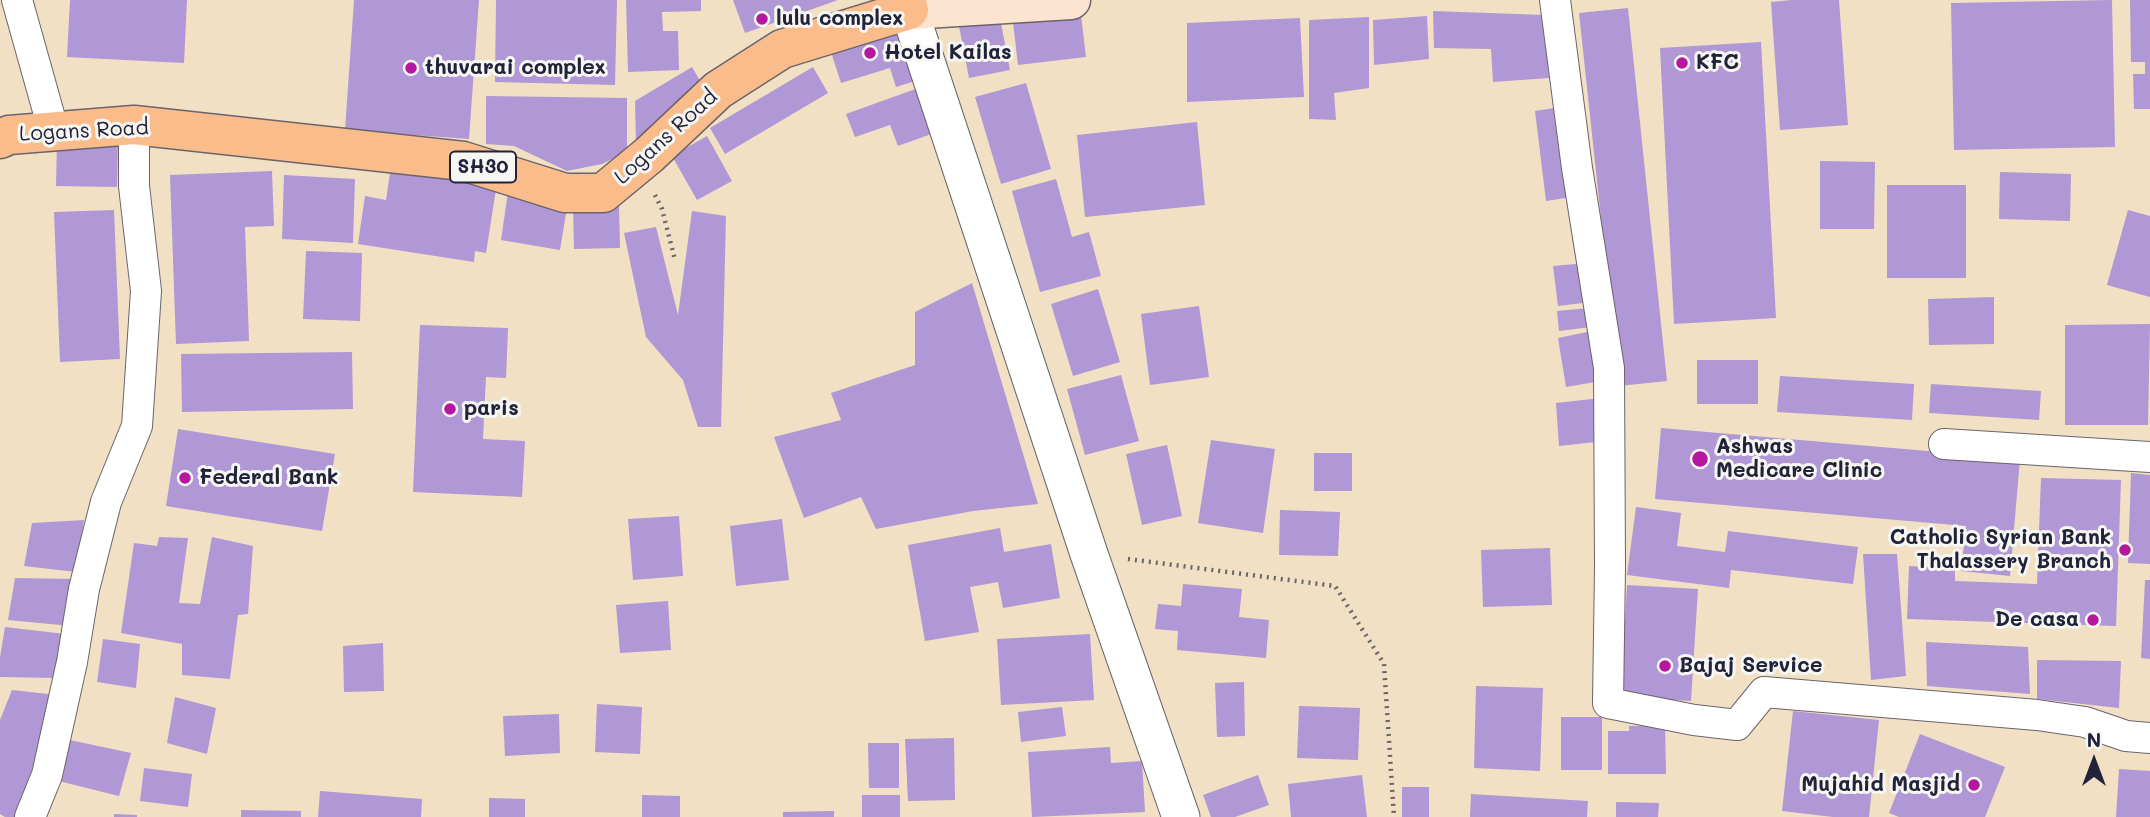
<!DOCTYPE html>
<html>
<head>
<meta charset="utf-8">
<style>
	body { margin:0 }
	#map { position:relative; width:2150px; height:817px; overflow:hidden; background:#f1e0c4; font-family:Mali,sans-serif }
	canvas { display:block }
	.north { position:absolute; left:2059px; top:726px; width:70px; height:70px; -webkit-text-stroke:5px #f6f6f2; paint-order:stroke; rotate:0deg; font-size:19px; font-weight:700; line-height:28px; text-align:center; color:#22223b }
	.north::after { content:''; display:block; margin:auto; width:24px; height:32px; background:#22223b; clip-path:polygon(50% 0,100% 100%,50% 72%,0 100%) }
</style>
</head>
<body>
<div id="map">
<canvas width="2150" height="817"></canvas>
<div class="north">N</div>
</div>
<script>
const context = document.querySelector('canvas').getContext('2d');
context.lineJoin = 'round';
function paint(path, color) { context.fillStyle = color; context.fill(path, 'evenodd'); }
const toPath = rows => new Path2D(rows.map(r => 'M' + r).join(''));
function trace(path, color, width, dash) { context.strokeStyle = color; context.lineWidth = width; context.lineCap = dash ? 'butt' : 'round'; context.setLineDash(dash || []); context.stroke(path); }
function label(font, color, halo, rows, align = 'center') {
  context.font = font + ' Mali,sans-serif'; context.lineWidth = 6; context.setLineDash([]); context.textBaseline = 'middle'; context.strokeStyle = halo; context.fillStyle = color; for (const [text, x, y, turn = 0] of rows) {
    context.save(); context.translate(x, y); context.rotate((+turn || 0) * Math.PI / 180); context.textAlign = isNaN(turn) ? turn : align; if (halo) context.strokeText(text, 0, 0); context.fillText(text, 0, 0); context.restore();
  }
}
paint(toPath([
	[70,0,187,0,184,63,67,57],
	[354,0,479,0,469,139,345,130],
	[496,0,617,0,615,85,495,82],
	[626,0,701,0,701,11,662,12,663,31,678,31,679,70,628,72],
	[733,0,838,0,745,33],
	[1792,0,1839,0,1848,125,1780,130,1771,2],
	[2112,0,2115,147,1954,150,1951,3],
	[2130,0,2150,0,2150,109,2134,109,2133,74,2145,74,2145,62,2131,62],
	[1628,8,1667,381,1619,386,1579,13],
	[1433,11,1544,15,1549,78,1493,82,1491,49,1434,48],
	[999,13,1010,70,969,78,958,21],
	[1081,15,1086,57,1018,65,1013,22],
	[1427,16,1429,59,1374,65,1373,20],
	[1369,17,1369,88,1334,93,1336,120,1309,119,1309,20],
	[1300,18,1304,97,1187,102,1187,23],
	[909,27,925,78,896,87,890,68,841,83,831,52],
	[1761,42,1776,318,1674,324,1660,48],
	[692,67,706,91,636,144,635,101],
	[813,67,828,93,725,154,710,128],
	[1026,83,1051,169,1001,184,975,97],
	[921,87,937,132,898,146,890,125,855,137,846,114],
	[486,96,627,98,627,152,602,164,567,171,514,146,486,144],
	[1561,107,1572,197,1546,201,1535,111],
	[1197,122,1205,205,1085,217,1077,135],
	[707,136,732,181,697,200,672,156],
	[57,142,118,142,117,187,56,186],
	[1820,161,1875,162,1874,229,1820,229],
	[391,166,497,183,486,253,475,251,474,262,358,244,365,196,386,200],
	[272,171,274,226,245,227,249,341,176,344,170,175],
	[2000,172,2071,174,2070,221,1999,219],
	[284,175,355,179,353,243,282,239],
	[1056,179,1072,237,1089,232,1101,276,1040,292,1012,191],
	[1887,185,1966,185,1966,278,1887,278],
	[508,192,568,201,560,250,501,240],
	[619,206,620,248,574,249,573,207],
	[114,210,120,359,60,362,54,212],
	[2128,210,2150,216,2150,297,2107,285],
	[692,211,726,216,721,427,698,427,683,380,646,337,624,233,656,227,678,315],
	[306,251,362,253,360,321,303,319],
	[1587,263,1591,302,1558,306,1553,266],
	[972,283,1038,504,973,511,876,529,861,497,804,518,774,437,841,420,831,393,915,365,915,312],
	[1098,289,1120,362,1073,376,1051,304],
	[1994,297,1994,344,1929,345,1928,299],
	[1199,306,1209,377,1150,385,1141,314],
	[1589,308,1591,327,1559,331,1557,311],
	[2150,324,2148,425,2065,425,2065,325],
	[420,325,508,328,506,378,486,377,483,439,525,441,522,497,413,492],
	[1592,331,1601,381,1566,387,1558,338],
	[352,352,353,409,182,412,181,354],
	[1697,360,1758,360,1758,404,1697,404],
	[1121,375,1139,441,1085,455,1067,389],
	[1780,376,1914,384,1912,420,1777,412],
	[1931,384,2041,391,2039,420,1929,413],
	[1601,398,1605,441,1559,446,1556,403],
	[1661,428,2020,459,2010,576,1961,571,1966,526,1655,499],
	[178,429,335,454,322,531,166,506],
	[1211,440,1275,449,1263,533,1198,523],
	[1167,445,1182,516,1142,525,1126,454],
	[1314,453,1352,453,1352,491,1314,491],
	[2131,473,2150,475,2150,564,2128,563],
	[2041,478,2121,480,2116,626,1907,619,1909,566,1955,568,1955,581,2037,584],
	[1636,507,1681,513,1677,546,1725,552,1728,531,1858,547,1853,584,1731,570,1729,588,1627,575],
	[1280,510,1340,512,1338,556,1279,555],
	[679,516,683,576,633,580,628,519],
	[782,519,789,580,736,586,730,526],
	[84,520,76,572,24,566,32,523],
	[1000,528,1004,552,1051,544,1060,598,1003,608,998,582,970,587,979,632,925,641,908,545],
	[159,537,188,538,179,603,200,604,212,537,253,546,248,614,238,615,230,679,182,675,182,644,121,633,134,543,157,546],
	[1550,548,1552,605,1483,607,1481,550],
	[1863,554,1897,554,1906,676,1871,680],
	[15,578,76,579,71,626,8,620],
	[2145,580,2150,580,2150,659,2141,658],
	[1183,584,1242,589,1239,617,1269,620,1266,658,1177,650,1178,631,1155,629,1158,604,1181,606],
	[1627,585,1698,589,1691,701,1621,697],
	[668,601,671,650,620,653,616,605],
	[5,627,65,634,57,678,0,677,0,657],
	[1090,634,1094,700,1001,705,997,639],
	[103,639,140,644,136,688,97,682],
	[1926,642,2028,647,2030,694,1927,686],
	[383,643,384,691,344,692,343,646],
	[2037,660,2121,661,2119,708,2037,699],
	[1244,682,1245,736,1217,737,1215,683],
	[1476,686,1543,688,1540,771,1474,768],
	[12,690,57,695,16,817,5,817,0,814,0,720],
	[175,697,216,708,207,754,167,743],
	[597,704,642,707,640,754,595,752],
	[1299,706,1360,708,1358,760,1297,758],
	[1062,707,1066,736,1021,742,1018,712],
	[1793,711,1879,720,1869,817,1833,817,1782,811],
	[559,714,560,753,505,756,503,716],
	[1561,717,1602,717,1602,770,1561,770],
	[1665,725,1666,774,1608,774,1608,731,1629,731,1629,726],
	[1920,734,2005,767,1985,817,1899,817,1889,813],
	[954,738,955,800,908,801,905,739],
	[65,739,131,753,119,796,55,780],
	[868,743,899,743,899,788,869,788],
	[1110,747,1111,763,1142,761,1145,812,1032,817,1028,752],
	[144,768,192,774,188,807,140,801],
	[2119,769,2150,771,2150,817,2116,817],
	[1258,775,1269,805,1235,817,1211,817,1203,795],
	[1362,775,1367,817,1291,817,1288,784],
	[1402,787,1429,787,1429,817,1402,817],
	[320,791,422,799,421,817,318,817],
	[1471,794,1588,801,1587,817,1470,817],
	[642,795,680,796,680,817,642,817],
	[862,795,900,795,900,817,862,817],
	[489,798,525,799,525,817,489,817],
	[1616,802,1659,803,1658,817,1616,817],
	[241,810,301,811,301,817,241,817],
	[834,811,834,817,783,817,783,812],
	[114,814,137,815,137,817,114,817]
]), '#b097d5');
const minor = toPath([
	[17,0,54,132],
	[1555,0,1577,168,1609,368,1610,567,1608,703,1694,720,1737,725,1764,692,2037,715,2085,722,2126,736,2150,738],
	[1944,444,2150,457],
	[30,817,47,775,72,662,84,589,106,502,137,426,146,291,134,186,134,125]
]);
const tertiary = toPath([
	[909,10,1089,554,1181,817]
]);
const secondary = toPath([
	[909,10,1071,0]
]);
const primary = toPath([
	[0,139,9,135,134,125,463,161,565,193,603,193,649,155,718,90,782,49,909,10,906,0]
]);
trace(minor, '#6a646b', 32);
trace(tertiary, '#6a646b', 39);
trace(secondary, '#6a646b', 41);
trace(primary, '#6a646b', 41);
trace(toPath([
	[655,195,662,209,675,260],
	[1128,559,1335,586,1384,664,1394,817]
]), '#6a646b', 4.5, [2, 5]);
trace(minor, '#fff', 30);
trace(tertiary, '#fff', 37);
trace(secondary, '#fde4d0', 38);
trace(primary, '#f9bc8a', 38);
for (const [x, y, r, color] of [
	[762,19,7,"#b5179e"],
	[870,53,7,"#b5179e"],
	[1682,63,7,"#b5179e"],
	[411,68,7,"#b5179e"],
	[450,409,7,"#b5179e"],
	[1700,459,9,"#b5179e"],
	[185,478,7,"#b5179e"],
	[2125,550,7,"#b5179e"],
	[2093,620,7,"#b5179e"],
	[1665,666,7,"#b5179e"],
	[1974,785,7,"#b5179e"]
]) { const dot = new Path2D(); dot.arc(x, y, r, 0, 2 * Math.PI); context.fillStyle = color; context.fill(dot); trace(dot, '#f6f6f2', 2.5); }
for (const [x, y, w] of [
	[483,167,66]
]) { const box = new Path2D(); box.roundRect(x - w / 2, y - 15.5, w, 31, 5); context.fillStyle = '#f6f6f2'; context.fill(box); trace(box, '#22223b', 2); }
label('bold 19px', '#22223b', null, [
	["SH30",483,167]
]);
label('bold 21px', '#22223b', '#f6f6f2', [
	["lulu complex",776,19],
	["Hotel Kailas",884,53],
	["KFC",1696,63],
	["thuvarai complex",425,68],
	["paris",464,409],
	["Ashwas",1716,447],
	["Medicare Clinic",1716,471],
	["Federal Bank",199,478],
	["Catholic Syrian Bank",2111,538,"right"],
	["Thalassery Branch",2111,562,"right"],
	["De casa",2079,620,"right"],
	["Bajaj Service",1679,666],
	["Mujahid Masjid",1960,785,"right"]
], 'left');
label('21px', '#22223b', '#f6f6f2', [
	["Logans Road",84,131,-3],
	["Logans Road",666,137,-42]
]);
</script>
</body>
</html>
